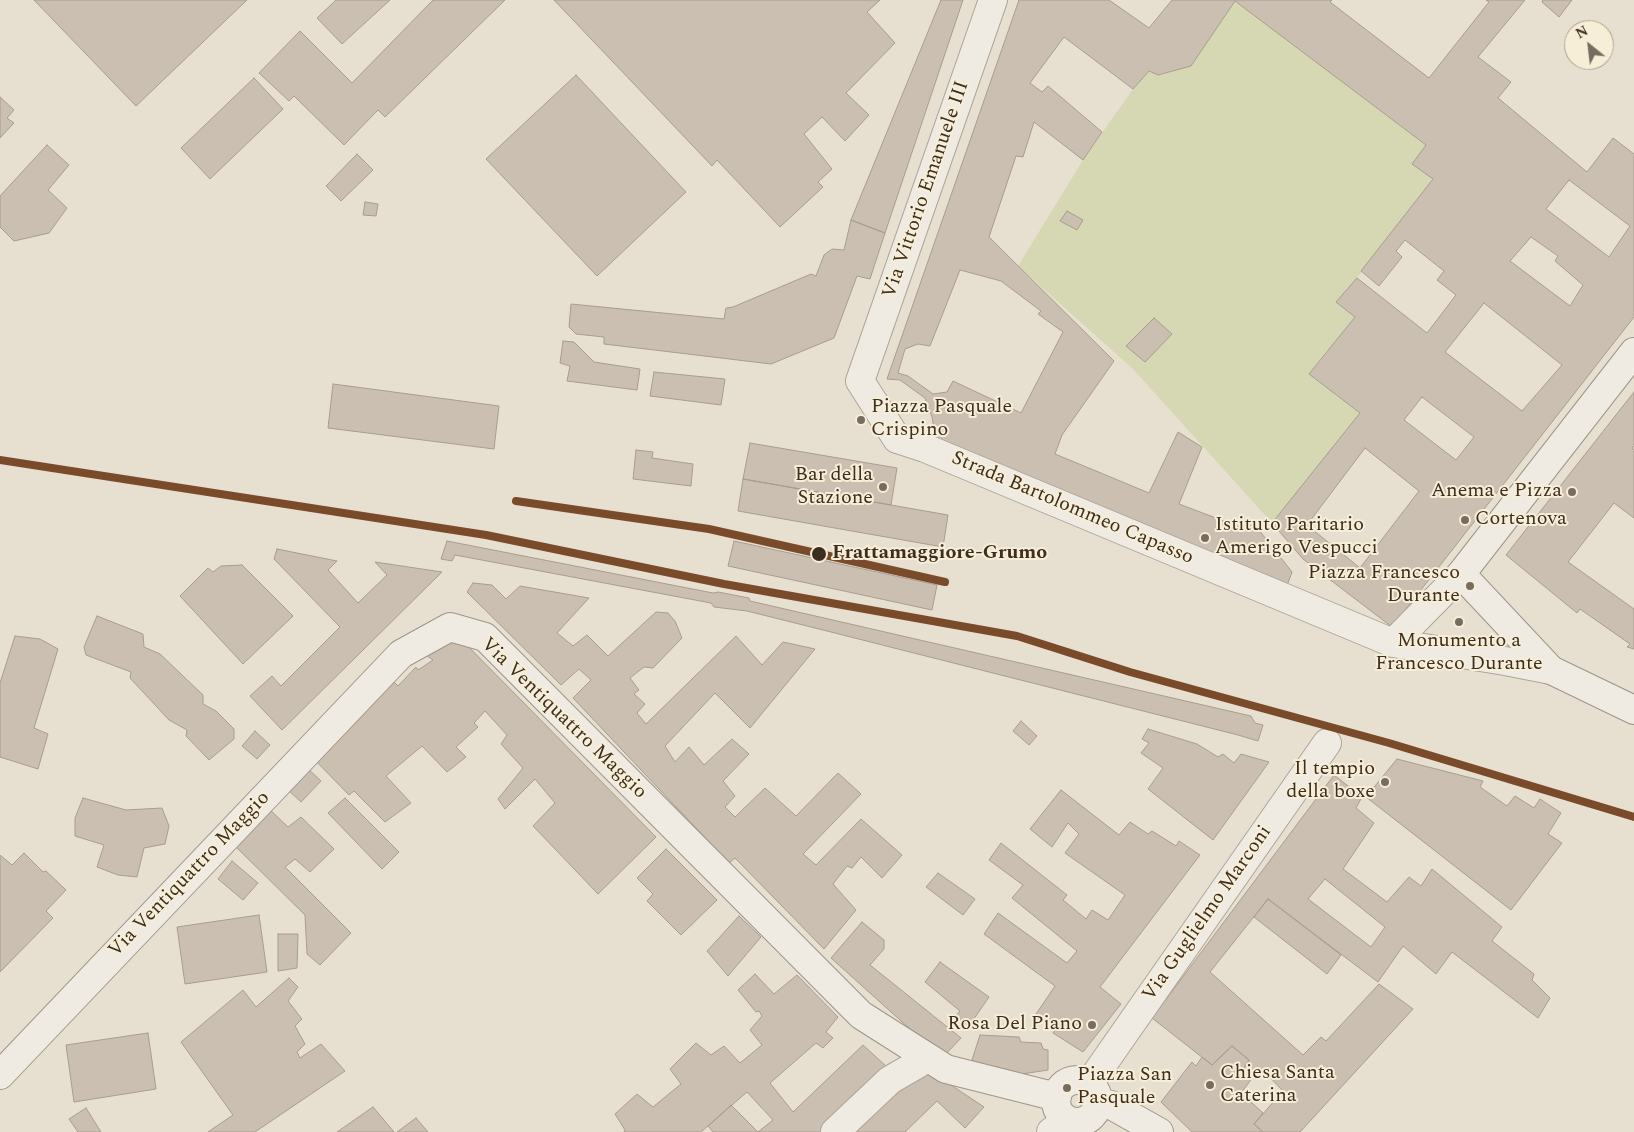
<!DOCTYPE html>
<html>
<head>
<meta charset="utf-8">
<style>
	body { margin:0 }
	#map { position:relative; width:1634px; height:1132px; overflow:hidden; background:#e7e0d1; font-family:Spectral,serif }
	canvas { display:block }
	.north { position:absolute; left:1564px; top:20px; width:50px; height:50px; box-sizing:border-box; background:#f7eed8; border:1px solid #ada18e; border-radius:50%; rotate:331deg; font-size:14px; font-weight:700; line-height:20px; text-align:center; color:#3d2e20 }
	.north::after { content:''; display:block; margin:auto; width:18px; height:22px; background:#786c5e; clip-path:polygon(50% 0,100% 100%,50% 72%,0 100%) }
</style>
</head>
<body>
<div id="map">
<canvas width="1634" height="1132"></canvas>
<div class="north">N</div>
</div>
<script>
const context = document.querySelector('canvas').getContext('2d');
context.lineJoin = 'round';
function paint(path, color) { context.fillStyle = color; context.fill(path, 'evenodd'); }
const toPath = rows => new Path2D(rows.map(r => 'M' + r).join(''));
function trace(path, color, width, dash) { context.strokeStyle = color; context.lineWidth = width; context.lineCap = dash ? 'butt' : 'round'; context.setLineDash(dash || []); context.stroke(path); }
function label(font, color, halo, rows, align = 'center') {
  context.font = font + ' Spectral,serif'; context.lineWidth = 4; context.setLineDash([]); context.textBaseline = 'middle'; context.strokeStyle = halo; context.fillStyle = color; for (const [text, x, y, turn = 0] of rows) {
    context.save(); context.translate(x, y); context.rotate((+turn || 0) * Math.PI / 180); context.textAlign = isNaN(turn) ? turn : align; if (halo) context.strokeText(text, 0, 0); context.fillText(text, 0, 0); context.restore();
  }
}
paint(toPath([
	[1235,1,1426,145,1433,179,1357,278,1355,317,1309,374,1360,413,1272,523,1133,369,1018,266,1083,160,1133,89,1149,71,1159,75,1191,66]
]), '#d6d7b3');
const building = toPath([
	[34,0,247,0,136,106,34,0],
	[336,0,390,0,342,44,317,18,336,0],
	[433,0,505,0,385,117,378,110,344,145,294,96,289,101,259,73,300,31,352,83,433,0],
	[554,0,880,0,867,12,895,43,846,93,869,115,845,141,822,117,804,134,832,169,818,182,823,187,780,227,717,160,712,166,554,0],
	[941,0,963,0,885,233,851,220,941,0],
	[1019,0,1109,0,1149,28,1172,0,1332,0,1330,2,1429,78,1489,2,1486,0,1525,0,1478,57,1511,82,1498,98,1587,172,1613,138,1634,154,1634,317,1392,627,1303,559,1272,523,1360,413,1309,374,1355,317,1336,302,1357,278,1427,333,1456,295,1437,280,1444,271,1405,240,1396,251,1402,257,1379,286,1361,271,1433,179,1412,164,1426,145,1235,1,1191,66,1158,75,1149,71,1133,89,1064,37,1030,83,1042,92,1048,86,1102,132,1083,160,1034,122,1023,157,1016,156,989,237,1114,361,1062,435,1055,454,1149,493,1178,432,1202,447,1179,504,1245,529,1251,520,1292,572,1285,591,936,440,932,417,925,398,900,380,887,379,1019,0],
	[1569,180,1630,226,1609,257,1546,209,1569,180],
	[1531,237,1558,256,1555,261,1583,285,1570,306,1510,261,1531,237],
	[960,270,1001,281,1041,311,1038,314,1063,332,1021,413,953,381,947,392,933,394,908,376,898,373,905,349,918,344,930,346,960,270],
	[1484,303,1562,365,1522,411,1445,352,1484,303],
	[1422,397,1474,437,1456,460,1404,420,1422,397],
	[1365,448,1419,491,1360,568,1307,525,1365,448],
	[1543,0,1572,0,1559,17,1542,2,1543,0],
	[576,75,686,192,597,276,486,159,576,75],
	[254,78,283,109,210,179,181,148,254,78],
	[0,97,14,110,7,118,14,123,0,138,0,97],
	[47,145,69,165,48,190,67,208,49,233,14,241,0,227,0,196,47,145],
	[357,154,373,170,341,201,326,186,357,154],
	[365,202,378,204,376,216,363,215,365,202],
	[1067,211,1083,220,1077,230,1060,221,1067,211],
	[851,220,885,233,870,279,857,276,834,338,771,364,604,344,604,337,576,334,569,327,571,304,724,319,726,308,733,307,811,274,816,276,824,255,832,249,844,250,851,220],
	[1154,318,1172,334,1145,362,1126,346,1154,318],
	[563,341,574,342,594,362,640,369,637,390,567,381,570,366,560,363,563,341],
	[654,372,725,379,721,405,650,396,654,372],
	[333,384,499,406,494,449,328,428,333,384],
	[1634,392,1634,446,1632,448,1634,450,1634,518,1614,503,1568,562,1634,609,1634,649,1627,647,1630,644,1580,609,1577,613,1506,555,1634,392],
	[750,443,897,468,891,505,743,479,750,443],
	[636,450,653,452,652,458,693,464,691,486,633,479,636,450],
	[743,479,948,515,943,547,738,511,743,479],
	[447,541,713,593,718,592,749,598,750,601,1251,716,1255,723,1263,725,1258,741,1238,735,819,629,747,611,714,607,711,603,455,555,452,561,441,559,447,541],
	[734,541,937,585,932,610,728,566,734,541],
	[277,549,337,561,328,570,358,603,387,575,375,562,442,572,282,730,250,696,272,676,281,686,340,627,274,559,277,549],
	[242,565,293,616,243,664,180,596,208,568,213,572,221,566,242,565],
	[473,583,492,585,506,599,520,586,589,598,557,633,573,646,587,635,608,656,656,612,668,613,675,621,682,638,653,668,644,667,630,678,639,690,634,694,645,704,637,713,646,724,736,636,762,665,783,642,815,649,750,728,715,693,665,746,675,762,689,747,704,765,732,739,749,754,723,781,735,796,725,807,735,817,765,788,796,816,838,773,861,794,803,854,816,865,861,819,902,855,882,878,861,857,852,868,847,866,833,884,856,910,824,949,735,858,729,863,573,698,591,680,579,669,561,685,467,592,473,583],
	[97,616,143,634,144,647,160,654,203,695,203,704,216,711,234,729,234,739,209,760,186,736,187,730,169,720,130,678,131,672,86,655,84,647,97,616],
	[453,631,656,837,598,894,533,826,555,803,535,779,505,809,498,799,523,768,501,744,507,735,485,711,474,723,478,727,456,747,466,757,447,772,422,746,386,776,411,803,385,822,354,791,349,795,310,755,393,681,398,686,416,667,418,670,433,660,426,655,453,631],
	[15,636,40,639,58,649,34,728,48,734,38,769,0,757,0,683,15,636],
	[1021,721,1037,736,1029,745,1013,731,1021,721],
	[1148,729,1197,744,1218,757,1223,754,1234,763,1241,754,1269,762,1213,840,1148,789,1163,768,1141,753,1149,743,1142,739,1148,729],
	[255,731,270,745,257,759,242,746,255,731],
	[1397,759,1483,781,1480,787,1507,806,1515,796,1534,808,1540,799,1561,813,1548,834,1562,843,1511,910,1366,797,1397,759],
	[305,766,321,781,301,802,285,787,305,766],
	[1334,775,1362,797,1356,808,1374,823,1343,869,1387,902,1409,877,1421,886,1432,869,1502,927,1492,941,1534,974,1532,980,1550,998,1538,1018,1452,952,1436,974,1403,946,1378,982,1268,899,1210,972,1303,1055,1321,1037,1326,1041,1379,984,1413,1009,1300,1132,1263,1132,1254,1124,1283,1091,1262,1069,1253,1077,1244,1068,1249,1060,1232,1046,1212,1065,1152,1018,1334,775],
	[1325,879,1385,927,1371,947,1308,899,1325,879],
	[1061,790,1119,835,1130,822,1148,834,1152,831,1176,846,1179,841,1200,855,1100,987,1121,1004,1083,1052,1053,1033,1056,1028,1036,1014,1055,986,984,934,998,913,1067,963,1077,951,1012,898,1023,885,989,860,1001,843,1067,895,1063,900,1086,919,1092,910,1108,920,1125,895,1065,853,1079,834,1068,823,1052,847,1030,829,1061,790],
	[83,798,126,810,162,808,169,826,165,844,144,848,137,877,118,875,97,867,104,845,75,836,75,818,83,798],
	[345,798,399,852,382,869,328,813,345,798],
	[265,805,288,827,301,817,334,849,310,872,295,859,285,867,351,933,320,965,307,954,305,915,230,841,265,805],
	[666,849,717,900,681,935,647,901,653,894,637,878,666,849],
	[24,853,43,872,46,871,66,890,46,911,53,918,0,972,0,855,12,865,24,853],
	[232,861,258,883,243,900,218,879,232,861],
	[938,873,975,899,963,915,926,887,938,873],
	[1268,899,1341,955,1327,974,1254,917,1268,899],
	[259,915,267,972,185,984,177,927,259,915],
	[739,916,761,937,728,976,707,951,739,916],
	[862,922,884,940,884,949,870,965,961,1038,946,1054,930,1047,831,958,862,922],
	[278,934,298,934,297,968,278,971,278,934],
	[940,962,989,997,969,1026,956,1016,960,1011,925,982,940,962],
	[755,974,774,994,797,975,838,1017,826,1032,833,1038,823,1048,816,1043,770,1083,793,1112,863,1045,887,1067,821,1132,758,1132,773,1120,747,1092,701,1132,624,1132,625,1130,615,1114,637,1094,653,1107,681,1084,670,1069,696,1043,711,1055,724,1046,740,1063,762,1045,750,1030,762,1016,759,1011,756,1012,738,990,755,974],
	[289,978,298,987,288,1001,302,1019,295,1026,305,1044,297,1052,300,1058,321,1044,345,1071,255,1132,208,1132,233,1115,181,1042,243,990,256,1007,289,978],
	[148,1033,156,1089,74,1102,66,1045,148,1033],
	[980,1035,1019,1037,1021,1042,1041,1043,1043,1049,1048,1050,1048,1070,1022,1074,971,1063,980,1035],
	[1232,1046,1249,1060,1244,1068,1253,1077,1241,1093,1263,1113,1254,1124,1263,1132,1192,1132,1161,1102,1192,1062,1196,1066,1202,1057,1212,1065,1232,1046],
	[933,1073,984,1107,965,1128,937,1101,905,1132,852,1132,888,1098,922,1074,933,1073],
	[731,1105,758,1132,713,1132,708,1126,731,1105],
	[373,1107,394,1132,337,1132,373,1107],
	[86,1108,101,1132,78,1132,69,1119,86,1108],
	[416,1118,428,1132,397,1132,416,1118]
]);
paint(building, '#cbbfb2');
trace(building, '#a89c90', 1);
const street = toPath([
	[993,0,860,381,897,439,925,448,1393,643,1505,661,1551,670],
	[1393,643,1461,574],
	[1089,1084,1327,743],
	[835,1132,890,1080,928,1058],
	[1051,1132,1067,1120]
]);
const secondary = toPath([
	[1634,352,1461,574,1551,670,1634,710],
	[0,1075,401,654,450,627,485,637,861,1015,946,1069,1057,1097],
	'1056 1101a21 21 0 1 1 42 0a21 21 0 1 1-42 0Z',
	[1098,1102,1111,1105,1159,1132]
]);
trace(street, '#ada599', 30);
trace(secondary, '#9c958a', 30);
trace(street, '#efebe3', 28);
trace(secondary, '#efebe3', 28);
trace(toPath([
	[0,460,486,535,724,584,1017,636,1130,672,1389,743,1634,817],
	[516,501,709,529,945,582]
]), '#7a4b2a', 8);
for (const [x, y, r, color] of [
	[861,420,5,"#786c5e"],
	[883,487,5,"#786c5e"],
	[1572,492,5,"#786c5e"],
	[1465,520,5,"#786c5e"],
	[1205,538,5,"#786c5e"],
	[819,554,8,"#3d2e20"],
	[1470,586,5,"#786c5e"],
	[1459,622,5,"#786c5e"],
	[1385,782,5,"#786c5e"],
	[1092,1025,5,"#786c5e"],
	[1210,1085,5,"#786c5e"],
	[1067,1088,5,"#786c5e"]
]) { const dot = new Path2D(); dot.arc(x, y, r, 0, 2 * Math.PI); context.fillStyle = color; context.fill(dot); trace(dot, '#f7eed8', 2); }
label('20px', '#3d2e20', '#f7eed8', [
	["Via Vittorio Emanuele III",927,190,-71],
	["Strada Bartolommeo Capasso",1072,509,23],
	["Via Ventiquattro Maggio",563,719,44],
	["Via Ventiquattro Maggio",190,875,-46],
	["Via Guglielmo Marconi",1208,914,-55]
]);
label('20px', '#3d2e20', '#f7eed8', [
	["Piazza Pasquale",871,408],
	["Crispino",871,431],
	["Bar della",873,476,"right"],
	["Stazione",873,499,"right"],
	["Anema e Pizza",1562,492,"right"],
	["Cortenova",1475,520],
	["Istituto Paritario",1215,526],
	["Amerigo Vespucci",1215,549],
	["Piazza Francesco",1460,574,"right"],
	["Durante",1460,597,"right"],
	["Monumento a",1459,642,"center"],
	["Francesco Durante",1459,665,"center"],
	["Il tempio",1375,770,"right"],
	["della boxe",1375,793,"right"],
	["Rosa Del Piano",1082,1025,"right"],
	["Chiesa Santa",1220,1074],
	["Caterina",1220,1097],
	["Piazza San",1077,1076],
	["Pasquale",1077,1099]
], 'left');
label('bold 20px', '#3d2e20', '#f7eed8', [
	["Frattamaggiore-Grumo",832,554]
], 'left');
</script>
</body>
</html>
